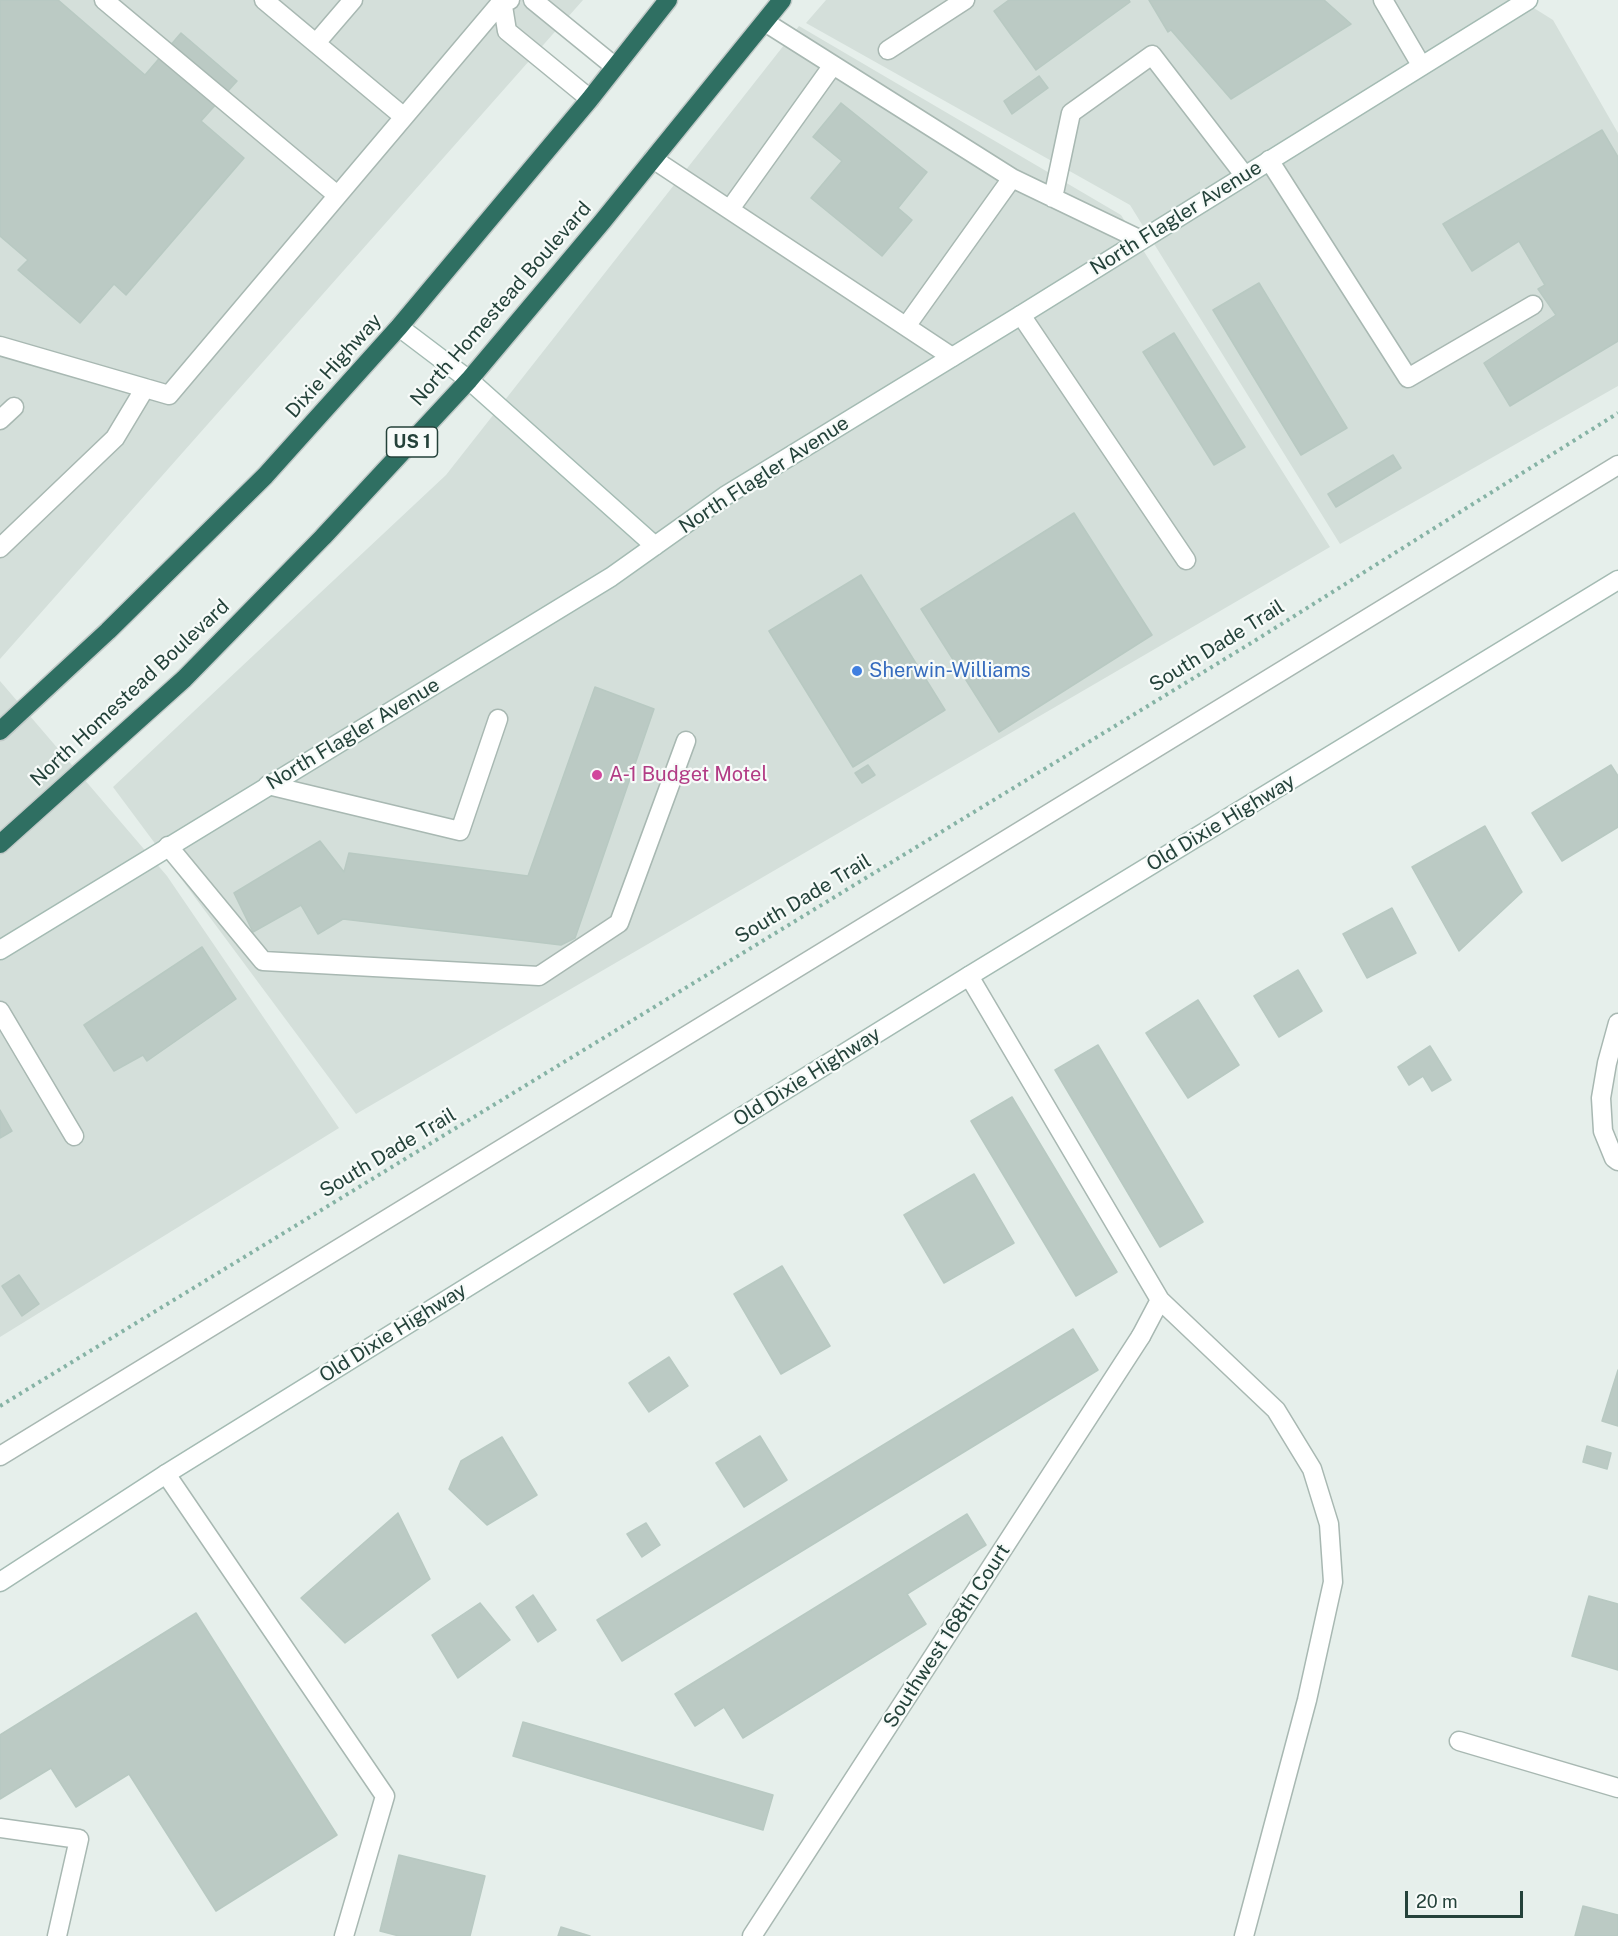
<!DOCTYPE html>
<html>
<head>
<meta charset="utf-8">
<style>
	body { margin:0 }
	#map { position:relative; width:1618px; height:1936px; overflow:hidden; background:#e6efeb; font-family:"Public Sans",sans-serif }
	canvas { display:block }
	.scale { position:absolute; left:1405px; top:1891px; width:118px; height:27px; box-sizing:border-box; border:3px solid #24423a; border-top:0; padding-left:8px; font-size:18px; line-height:21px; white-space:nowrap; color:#24423a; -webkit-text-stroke:4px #f7fbf9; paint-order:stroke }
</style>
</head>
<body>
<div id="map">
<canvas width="1618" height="1936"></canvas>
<div class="scale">20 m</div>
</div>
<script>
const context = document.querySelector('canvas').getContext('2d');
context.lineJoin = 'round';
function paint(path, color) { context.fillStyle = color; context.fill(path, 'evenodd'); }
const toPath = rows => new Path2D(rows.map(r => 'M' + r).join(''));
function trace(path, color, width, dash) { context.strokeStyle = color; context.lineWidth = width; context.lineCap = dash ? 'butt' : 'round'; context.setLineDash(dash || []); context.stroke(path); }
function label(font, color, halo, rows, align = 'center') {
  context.font = font + ' "Public Sans",sans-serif'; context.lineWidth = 4.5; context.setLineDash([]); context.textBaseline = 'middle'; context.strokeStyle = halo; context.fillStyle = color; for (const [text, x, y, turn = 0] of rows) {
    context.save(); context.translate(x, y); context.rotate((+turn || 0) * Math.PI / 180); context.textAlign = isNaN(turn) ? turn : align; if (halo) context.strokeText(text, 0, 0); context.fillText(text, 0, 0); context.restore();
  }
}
paint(toPath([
	[0,0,583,0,0,659],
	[826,0,1521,0,1553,20,1618,133,1618,386,1340,544,1130,205,806,23],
	[799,26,1121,215,1330,547,356,1114,113,787,446,475],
	[0,681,167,876,339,1128,0,1337]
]), '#d4dfda');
const building = toPath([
	[0,0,58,0,145,75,181,33,237,81,201,121,244,158,126,295,114,284,80,323,18,270,28,260,0,236,0,0],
	[1009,0,1129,0,1130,2,1036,70,994,11,1009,0],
	[1149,0,1324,0,1351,24,1231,99,1171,30,1168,32,1149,0],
	[1039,76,1048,88,1012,114,1004,101,1039,76],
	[841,103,927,172,898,208,912,220,882,256,811,198,842,161,813,137,841,103],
	[1602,130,1618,157,1618,341,1510,406,1484,363,1556,315,1538,289,1545,285,1519,241,1472,271,1443,224,1602,130],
	[1259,283,1347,428,1301,455,1213,310,1259,283],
	[1174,333,1245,447,1214,465,1143,352,1174,333],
	[1393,455,1401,468,1336,507,1328,494,1393,455],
	[1074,513,1152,635,999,732,921,609,1074,513],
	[861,575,945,710,853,767,769,631,861,575],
	[595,687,654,709,575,938,561,945,343,919,318,934,301,905,253,932,234,893,320,841,344,872,349,853,528,876,595,687],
	[868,765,875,775,862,783,855,773,868,765],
	[1611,765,1618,776,1618,827,1562,861,1532,813,1611,765],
	[1485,826,1522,892,1459,951,1412,867,1485,826],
	[1392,908,1416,953,1367,978,1343,934,1392,908],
	[202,947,236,999,147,1061,143,1055,114,1071,84,1025,202,947],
	[1298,970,1322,1011,1279,1037,1254,996,1298,970],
	[1198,1000,1239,1065,1188,1098,1146,1033,1198,1000],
	[1098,1045,1203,1222,1160,1247,1055,1070,1098,1045],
	[1430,1046,1451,1080,1432,1091,1423,1076,1409,1085,1398,1067,1430,1046],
	[1012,1097,1117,1272,1076,1296,971,1121,1012,1097],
	[0,1110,12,1131,0,1138,0,1110],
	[974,1174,1014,1243,944,1283,904,1215,974,1174],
	[782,1266,830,1346,781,1374,734,1294,782,1266],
	[19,1275,39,1304,22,1316,2,1286,19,1275],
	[1073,1329,1098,1370,622,1661,597,1620,1073,1329],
	[669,1357,688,1386,649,1412,629,1383,669,1357],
	[1618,1370,1618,1426,1602,1421,1618,1370],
	[760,1436,787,1480,744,1507,716,1463,760,1436],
	[502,1437,537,1495,487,1525,449,1489,461,1461,502,1437],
	[1587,1446,1611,1453,1607,1469,1583,1462,1587,1446],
	[398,1513,430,1579,345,1643,301,1598,398,1513],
	[967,1514,986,1545,907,1594,926,1624,743,1738,724,1707,695,1726,675,1694,967,1514],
	[646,1523,660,1545,642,1557,627,1534,646,1523],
	[533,1595,556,1630,538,1642,516,1607,533,1595],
	[1589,1596,1618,1604,1618,1670,1572,1656,1589,1596],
	[480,1603,510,1640,458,1678,432,1635,480,1603],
	[196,1613,337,1835,216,1911,129,1774,76,1807,51,1768,0,1799,0,1735,196,1613],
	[523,1722,773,1795,763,1830,513,1756,523,1722],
	[399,1855,485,1876,470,1936,399,1936,380,1931,399,1855],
	[1583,1906,1618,1915,1618,1936,1575,1936,1583,1906],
	[561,1927,590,1936,558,1936,561,1927]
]);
paint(building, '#bbcac4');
trace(building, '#b8c9c2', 1.5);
const lane = toPath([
	[104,0,337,195],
	[264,0,404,117],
	[510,0,502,0,507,31,590,99],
	[533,0,614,66],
	[1383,0,1421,65],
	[765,22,1012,178],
	[316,43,353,0],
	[888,50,965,0],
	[653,159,952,357],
	[1269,160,1408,378,1533,305],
	[1053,198,1071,113,1152,55,1245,176],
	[730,209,833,65],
	[1021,315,1186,560],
	[907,325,1012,178,1141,240],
	[0,346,169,395,503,0],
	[0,420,14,407],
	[0,548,115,438,145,388],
	[268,785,460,831,498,719],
	[168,846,263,961,539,976,619,923,686,741],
	[969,976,1160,1300,1276,1410,1312,1469,1329,1524,1333,1582,1307,1700,1244,1936],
	[0,1011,74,1136],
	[1141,1336,1160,1300],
	[0,1456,1618,465],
	[166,1474,385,1796,344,1936],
	[0,1828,79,1839,57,1936]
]);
const street = toPath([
	[1618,1023,1607,1063,1601,1098,1603,1131,1614,1158,1618,1161],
	[1459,1741,1618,1788],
	[752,1936,1141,1336]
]);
const secondary = toPath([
	[399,327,469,380,655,546],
	[0,950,611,577,725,496,1021,315,1528,0],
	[0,1582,166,1474,969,976,1618,580]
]);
const highway = toPath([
	[0,731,108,631,265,476,399,327,590,99,668,0],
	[0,844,184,679,323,537,469,380,602,222,782,0]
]);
trace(lane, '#a8b8b2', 21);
trace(street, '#a8b8b2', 21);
trace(secondary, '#a4bbb3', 21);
trace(highway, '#c2cac8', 21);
trace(toPath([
	[0,1406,1256,640,1618,413]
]), '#86b3a5', 4, [3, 4.5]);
trace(lane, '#fff', 18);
trace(street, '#fff', 18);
trace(secondary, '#fff', 18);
trace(highway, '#2f6f62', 18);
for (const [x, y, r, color] of [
	[857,671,6,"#3f7fe0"],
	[597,775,6,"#d1479c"]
]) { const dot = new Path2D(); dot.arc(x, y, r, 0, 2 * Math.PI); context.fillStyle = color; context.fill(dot); trace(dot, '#f7fbf9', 2); }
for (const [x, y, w] of [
	[412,442,51]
]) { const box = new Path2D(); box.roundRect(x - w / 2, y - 15, w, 30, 4.5); context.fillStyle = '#f7fbf9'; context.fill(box); trace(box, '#24423a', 1.5); }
label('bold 18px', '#24423a', null, [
	["US 1",412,442]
]);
label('20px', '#24423a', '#f7fbf9', [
	["North Flagler Avenue",1176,218,-32],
	["North Homestead Boulevard",501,304,-49],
	["Dixie Highway",334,366,-48],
	["North Flagler Avenue",764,475,-33],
	["South Dade Trail",1217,646,-32],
	["North Homestead Boulevard",130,693,-43],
	["North Flagler Avenue",353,734,-31],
	["Old Dixie Highway",1221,823,-31],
	["South Dade Trail",803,899,-31],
	["Old Dixie Highway",807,1077,-32],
	["South Dade Trail",388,1153,-31],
	["Old Dixie Highway",393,1333,-32],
	["Southwest 168th Court",947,1636,-57]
]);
label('20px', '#366cbe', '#f7fbf9', [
	["Sherwin-Williams",869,671]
], 'left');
label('20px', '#b23c85', '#f7fbf9', [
	["A-1 Budget Motel",609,775]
], 'left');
</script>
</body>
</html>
